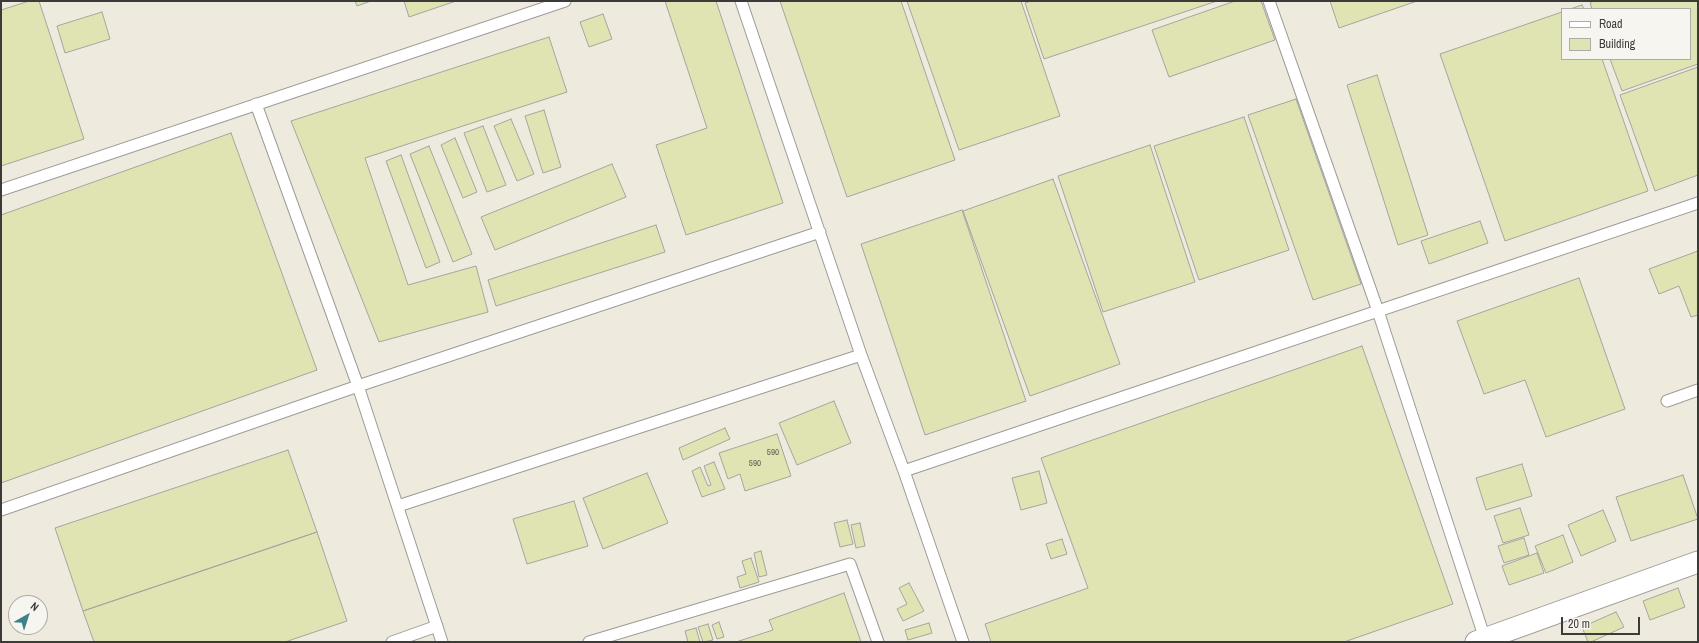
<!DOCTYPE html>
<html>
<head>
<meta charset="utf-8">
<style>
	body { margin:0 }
	#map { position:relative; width:1699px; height:643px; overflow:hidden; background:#f7f5f0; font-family:"Archivo Narrow",sans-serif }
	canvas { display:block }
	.frame { position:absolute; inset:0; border:2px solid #3c3b39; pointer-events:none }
	.legend { position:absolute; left:1561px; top:8px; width:130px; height:52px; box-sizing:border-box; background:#f7f5f0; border:1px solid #acaba7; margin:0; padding:5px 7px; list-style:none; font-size:12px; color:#3c3b39 }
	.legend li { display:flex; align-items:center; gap:8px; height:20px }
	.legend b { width:20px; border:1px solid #acaba7 }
	.north { position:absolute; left:8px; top:595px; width:40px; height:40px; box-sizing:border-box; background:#f7f5f0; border:1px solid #acaba7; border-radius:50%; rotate:39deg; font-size:11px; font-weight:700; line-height:16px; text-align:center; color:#3c3b39 }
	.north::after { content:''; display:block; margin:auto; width:14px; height:18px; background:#3b8389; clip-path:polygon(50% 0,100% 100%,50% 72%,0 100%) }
	.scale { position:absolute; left:1561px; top:617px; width:79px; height:18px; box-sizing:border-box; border:2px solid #3c3b39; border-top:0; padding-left:5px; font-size:12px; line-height:14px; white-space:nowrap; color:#3c3b39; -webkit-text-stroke:3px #f7f5f0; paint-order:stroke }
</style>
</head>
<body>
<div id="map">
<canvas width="1699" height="643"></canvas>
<div class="frame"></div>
<ul class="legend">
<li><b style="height:5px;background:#fff"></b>Road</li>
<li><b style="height:11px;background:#e0e3b2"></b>Building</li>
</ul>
<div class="north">N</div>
<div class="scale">20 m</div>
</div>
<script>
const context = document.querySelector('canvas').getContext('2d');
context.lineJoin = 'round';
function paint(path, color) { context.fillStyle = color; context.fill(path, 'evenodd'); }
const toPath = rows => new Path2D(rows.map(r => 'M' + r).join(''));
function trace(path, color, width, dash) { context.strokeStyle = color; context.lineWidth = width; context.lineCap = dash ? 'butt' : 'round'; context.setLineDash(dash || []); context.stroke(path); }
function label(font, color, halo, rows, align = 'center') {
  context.font = font + ' "Archivo Narrow",sans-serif'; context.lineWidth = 3; context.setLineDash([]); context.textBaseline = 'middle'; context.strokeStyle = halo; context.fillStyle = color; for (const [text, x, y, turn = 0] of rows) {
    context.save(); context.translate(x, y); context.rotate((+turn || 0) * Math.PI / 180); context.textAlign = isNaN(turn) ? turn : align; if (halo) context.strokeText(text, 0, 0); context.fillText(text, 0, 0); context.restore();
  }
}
paint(toPath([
	[1,1,1698,1,1698,642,1,642],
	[1562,9,1690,9,1690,59,1562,59],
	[16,603,40,603,40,627,16,627]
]), '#efeade');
const building = toPath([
	[29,1,39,1,84,139,1,166,1,10,29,1],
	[355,1,371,1,357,6,355,1],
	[404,1,456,1,409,17,404,1],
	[665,1,716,1,783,203,686,235,656,145,707,128,665,1],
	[780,1,901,1,955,160,847,197,780,1],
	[907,1,1021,1,1060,116,959,150,907,1],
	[1031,1,1217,1,1044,59,1025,3,1031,1],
	[1235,1,1261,1,1275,40,1169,77,1152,30,1235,1],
	[1330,1,1417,1,1339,28,1330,1],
	[1594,1,1698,1,1698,64,1622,91,1610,59,1690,59,1690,9,1592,9,1590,3,1594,1],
	[1582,5,1584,9,1570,9,1582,5],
	[102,12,110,39,65,53,57,26,102,12],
	[1562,12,1562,59,1602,59,1648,191,1505,241,1440,54,1562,12],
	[603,14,612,39,589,47,580,22,603,14],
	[549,37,567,92,365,158,408,285,476,266,488,312,379,342,291,121,549,37],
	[1698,67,1698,175,1655,191,1620,95,1698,67],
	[1377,75,1428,235,1398,245,1347,85,1377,75],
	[1296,99,1361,284,1313,300,1248,115,1296,99],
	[544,110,561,167,543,173,525,116,544,110],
	[1244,117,1289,250,1199,280,1154,146,1244,117],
	[511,119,534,174,517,181,494,126,511,119],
	[483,126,506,185,487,192,464,133,483,126],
	[231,133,317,370,1,483,1,215,231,133],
	[455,138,477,192,463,198,441,145,455,138],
	[1150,145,1195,282,1103,312,1058,176,1150,145],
	[429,146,472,254,453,262,410,154,429,146],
	[401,155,440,262,426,268,386,161,401,155],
	[612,164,626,197,495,250,481,217,612,164],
	[1053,179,1120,364,1030,396,963,211,1053,179],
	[962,210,1026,401,925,435,861,244,962,210],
	[1480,221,1488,243,1429,264,1421,241,1480,221],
	[656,225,665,252,496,306,488,280,656,225],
	[1698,251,1698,315,1691,317,1679,286,1659,294,1649,269,1698,251],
	[1579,278,1625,409,1546,437,1525,380,1484,394,1457,321,1579,278],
	[1362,346,1453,604,1344,642,991,642,985,624,1088,588,1041,458,1362,346],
	[834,401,851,443,797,465,779,423,834,401],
	[725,428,730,439,683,460,679,448,725,428],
	[777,434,791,476,745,491,740,474,728,479,719,453,777,434],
	[288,450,317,532,83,611,55,528,288,450],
	[714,462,725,489,702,497,692,471,700,467,708,486,711,485,704,466,714,462],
	[1522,464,1532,496,1486,510,1476,478,1522,464],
	[1039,471,1047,503,1021,510,1012,478,1039,471],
	[647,473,668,523,603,549,583,498,647,473],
	[1683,475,1698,519,1631,541,1616,497,1683,475],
	[574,501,588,546,527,564,513,519,574,501],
	[1520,508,1529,535,1503,543,1494,516,1520,508],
	[1603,510,1616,541,1581,556,1568,525,1603,510],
	[847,520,853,544,840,547,834,523,847,520],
	[860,523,865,546,856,548,851,525,860,523],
	[317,532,347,621,285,642,94,642,83,611,317,532],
	[1563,535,1573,562,1546,573,1535,546,1563,535],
	[1524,538,1529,555,1504,563,1498,546,1524,538],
	[1062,539,1067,554,1051,559,1046,544,1062,539],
	[761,551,767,575,759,577,754,553,761,551],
	[1537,553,1544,573,1509,585,1502,566,1537,553],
	[751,558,759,582,740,588,737,577,746,574,742,561,751,558],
	[909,583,924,611,903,621,897,609,907,604,899,588,909,583],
	[1678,588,1685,607,1650,620,1643,601,1678,588],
	[844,593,861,642,736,642,773,630,769,620,844,593],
	[1616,612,1624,627,1591,642,1588,642,1582,627,1616,612],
	[719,622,724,637,717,639,712,625,719,622],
	[929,623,932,633,908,640,905,630,929,623],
	[708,624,713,640,703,642,698,627,708,624],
	[696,628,700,642,688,642,685,631,696,628]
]);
paint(building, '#e0e3b2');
trace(building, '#a5a6a1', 1);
const lane = toPath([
	[741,1,861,355,904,471,963,642],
	[1269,1,1378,311,1485,639],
	[256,104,358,386,442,642],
	[1,190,565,1],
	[1667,401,1698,390],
	[904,471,1698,203],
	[398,506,861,355],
	[1,510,358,386,820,232],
	[392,642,437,626],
	[589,642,850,564,878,642]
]);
const street = toPath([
	[1476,642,1698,562]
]);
trace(lane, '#9d9b97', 13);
trace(street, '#9d9b97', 23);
trace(lane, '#fff', 11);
trace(street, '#fff', 21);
label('9px', '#656557', null, [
	["590",773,453],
	["590",755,464]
]);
</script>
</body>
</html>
